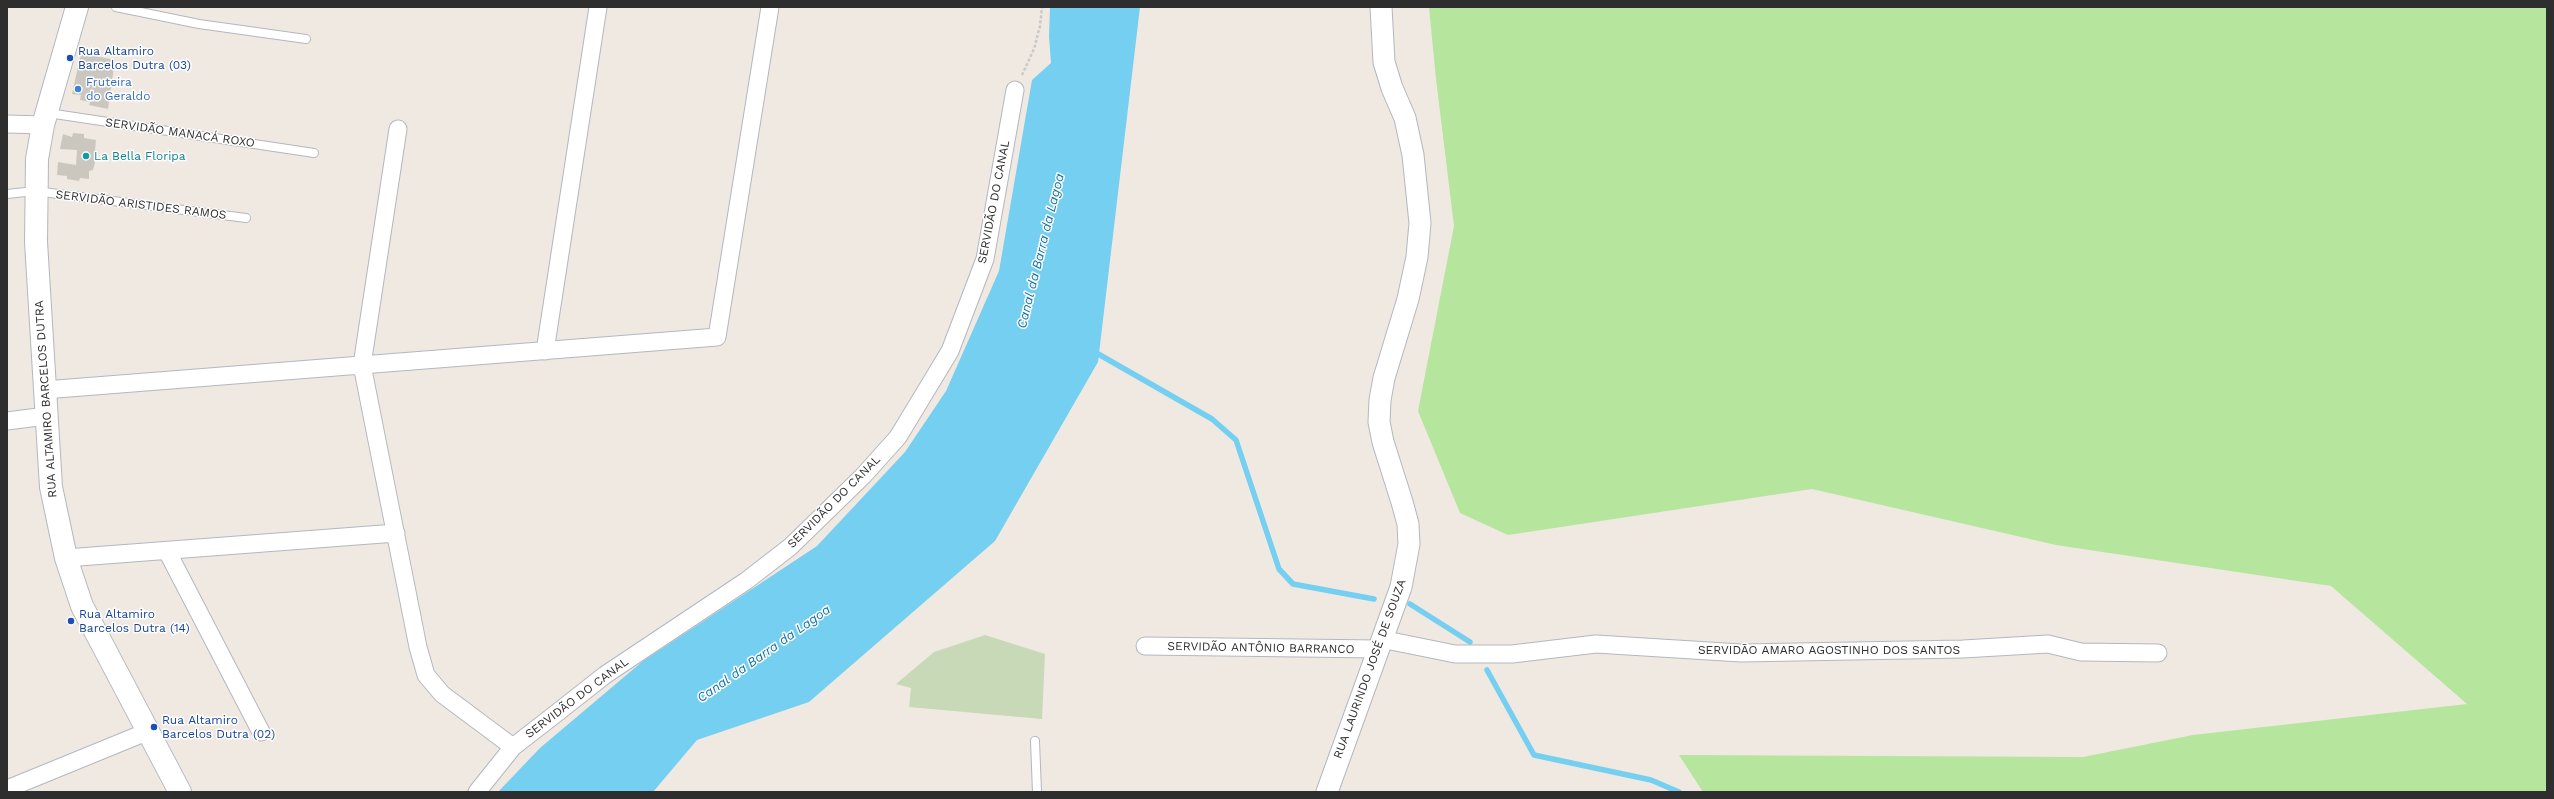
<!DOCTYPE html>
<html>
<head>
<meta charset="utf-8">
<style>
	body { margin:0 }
	#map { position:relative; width:2554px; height:799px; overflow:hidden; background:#efe9e1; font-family:"Work Sans",sans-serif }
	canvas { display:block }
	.frame { position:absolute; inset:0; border:8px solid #2e2e2e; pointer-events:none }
</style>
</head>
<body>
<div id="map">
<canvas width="2554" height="799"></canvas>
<div class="frame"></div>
</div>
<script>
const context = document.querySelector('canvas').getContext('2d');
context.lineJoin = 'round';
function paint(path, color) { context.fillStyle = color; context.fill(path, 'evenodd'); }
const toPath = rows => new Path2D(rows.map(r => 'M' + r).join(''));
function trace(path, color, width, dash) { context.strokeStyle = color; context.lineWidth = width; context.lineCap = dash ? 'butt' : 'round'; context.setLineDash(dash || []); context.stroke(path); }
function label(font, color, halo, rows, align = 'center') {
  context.font = font + ' "Work Sans",sans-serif'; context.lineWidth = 3; context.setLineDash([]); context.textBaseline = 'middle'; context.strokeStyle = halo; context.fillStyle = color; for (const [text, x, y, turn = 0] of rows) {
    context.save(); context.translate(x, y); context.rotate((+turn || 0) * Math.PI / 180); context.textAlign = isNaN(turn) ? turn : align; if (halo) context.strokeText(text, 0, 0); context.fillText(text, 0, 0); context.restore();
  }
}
paint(toPath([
	[1429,7,2547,7,2547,792,1703,792,1679,755,2083,757,2193,735,2467,704,2331,586,2056,545,1812,489,1508,535,1460,513,1418,411,1454,226,1436,79]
]), '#b6e59e');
paint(toPath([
	[985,635,1045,654,1042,719,909,707,911,688,896,684,934,652]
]), '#c8d9b8');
paint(toPath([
	[1050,7,1140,7,1098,362,995,541,809,702,697,740,653,792,498,792,540,748,643,661,817,546,905,452,946,391,999,271,1032,80,1051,63,1049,37]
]), '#75cff0');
trace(toPath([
	[1093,351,1212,419,1236,440,1279,569,1293,584,1374,599],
	[1410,604,1470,642],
	[1487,670,1534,755,1651,780,1679,792]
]), '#75cff0', 5.5);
paint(toPath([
	[81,53,115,60,108,109,89,105,90,102,80,100,81,95,72,94],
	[73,133,84,134,84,138,96,140,95,150,98,151,93,170,89,171,89,179,80,178,79,181,67,179,67,176,57,175,58,162,76,165,77,150,60,149,63,134,72,137]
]), '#cbc7bf');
const service = toPath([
	[116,7,199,24,306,39],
	[48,113,314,153],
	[7,194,35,191,246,218],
	[1035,741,1037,792]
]);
const minor = toPath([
	[7,124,43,125],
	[398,129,362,365,418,647,426,675,442,694,513,747],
	[545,351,598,7],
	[44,390,717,337,770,7],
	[7,421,46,416],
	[167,551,261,732],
	[66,558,396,533],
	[1381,639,1455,654,1512,654,1596,644,1741,653,1963,649,2048,644,2081,652,2158,653],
	[1145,646,1377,649],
	[7,789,149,731],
	[477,792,513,747,558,712,605,675,746,581,790,547,863,476,898,437,950,351,985,259,1015,90]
]);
const tertiary = toPath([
	[1327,792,1401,587,1409,544,1408,524,1402,502,1383,442,1379,422,1380,400,1384,378,1408,299,1417,257,1420,223,1413,155,1405,118,1392,88,1384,62,1381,7]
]);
const secondary = toPath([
	[77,7,43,125,37,159,36,242,51,487,66,558,82,606,180,792]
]);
trace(service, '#b4b7c1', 10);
trace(minor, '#b4b7c1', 19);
trace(tertiary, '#b4b7c1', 23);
trace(secondary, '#b4b7c1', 24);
trace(toPath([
	[1022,75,1034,49,1040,26,1042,7]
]), '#c9c9c9', 2.5, [3, 2]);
trace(service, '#fff', 8);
trace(minor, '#fff', 17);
trace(tertiary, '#fff', 21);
trace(secondary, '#fff', 22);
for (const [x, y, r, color] of [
	[70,58,4,"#1a4fb4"],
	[78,89,4,"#3f7fe0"],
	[86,156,4,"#0f9aa8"],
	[71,621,4,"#1a4fb4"],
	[154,727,4,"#1a4fb4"]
]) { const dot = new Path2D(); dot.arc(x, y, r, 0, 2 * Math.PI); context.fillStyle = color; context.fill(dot); trace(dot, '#fff', 1.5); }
label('12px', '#164399', '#fff', [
	["Rua Altamiro",78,51],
	["Barcelos Dutra (03)",78,65],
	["Rua Altamiro",79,614],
	["Barcelos Dutra (14)",79,628],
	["Rua Altamiro",162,720],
	["Barcelos Dutra (02)",162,734]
], 'left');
label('12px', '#366cbe', '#fff', [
	["Fruteira",86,82],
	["do Geraldo",86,96]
], 'left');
label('12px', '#2e2e2e', '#fff', [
	["SERVIDÃO MANACÁ ROXO",180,133,8],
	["SERVIDÃO DO CANAL",994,202,-79],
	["SERVIDÃO ARISTIDES RAMOS",141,205,7],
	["RUA ALTAMIRO BARCELOS DUTRA",46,399,-94],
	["SERVIDÃO DO CANAL",834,502,-45],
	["SERVIDÃO ANTÔNIO BARRANCO",1261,648,1],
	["SERVIDÃO AMARO AGOSTINHO DOS SANTOS",1829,650],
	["RUA LAURINDO JOSÉ DE SOUZA",1370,669,-70],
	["SERVIDÃO DO CANAL",577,698,-37]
]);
label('12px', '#0d838f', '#fff', [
	["La Bella Floripa",94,156]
], 'left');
label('italic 13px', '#0d6fa3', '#fff', [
	["Canal da Barra da Lagoa",1041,251,-76],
	["Canal da Barra da Lagoa",764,654,-35]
]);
</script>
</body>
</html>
